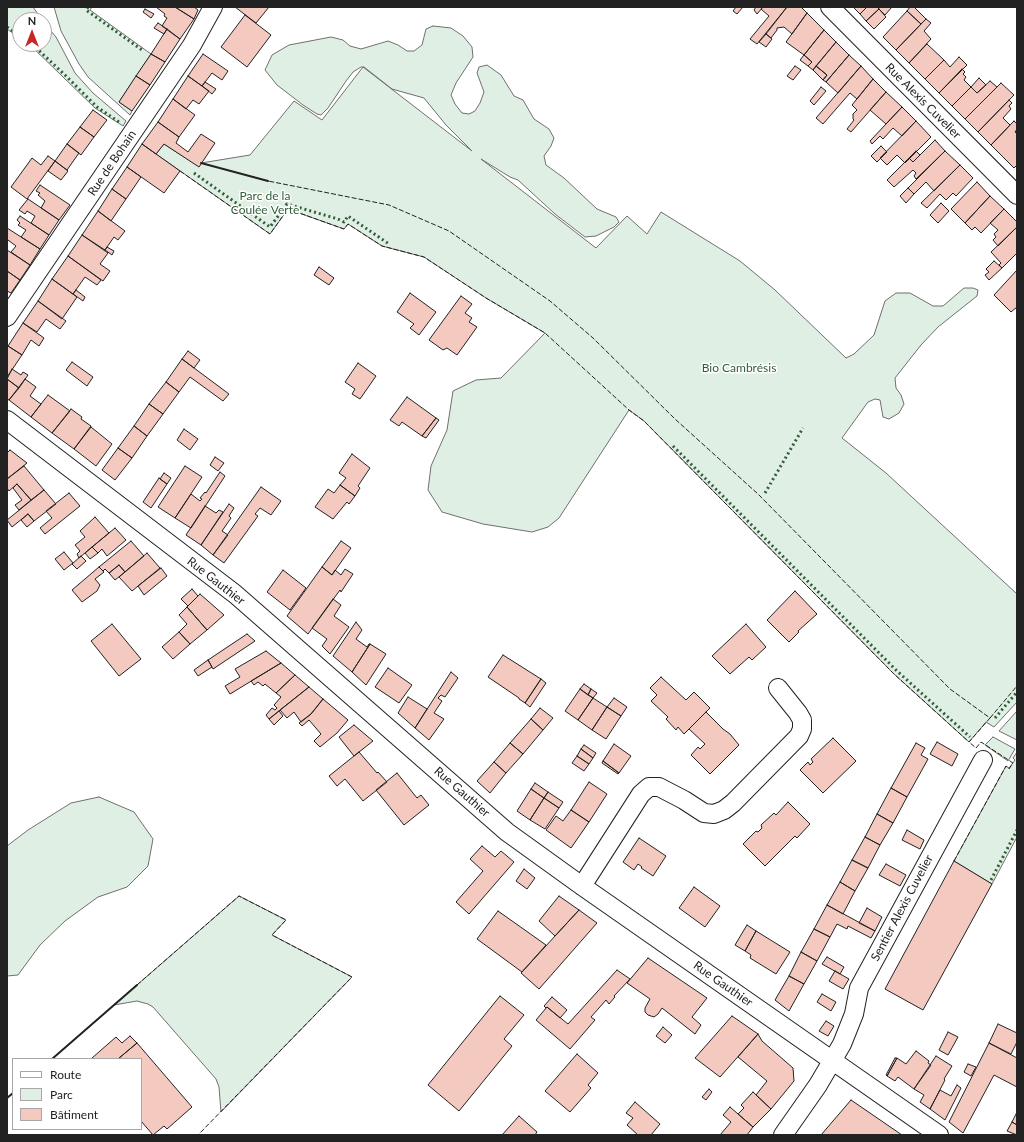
<!DOCTYPE html>
<html>
<head>
<meta charset="utf-8">
<style>
	body { margin:0 }
	#map { position:relative; width:1024px; height:1142px; overflow:hidden; background:#fff; font-family:Lato,sans-serif }
	canvas { display:block }
	.frame { position:absolute; inset:0; border:8px solid #222; pointer-events:none }
	.legend { position:absolute; left:12px; top:1058px; width:130px; height:72px; box-sizing:border-box; background:#fff; border:1px solid #a7a7a7; margin:0; padding:5px 7px; list-style:none; font-size:12px; color:#222 }
	.legend li { display:flex; align-items:center; gap:8px; height:20px }
	.legend b { width:20px; border:1px solid #a7a7a7 }
	.north { position:absolute; left:12px; top:12px; width:40px; height:40px; box-sizing:border-box; background:#fff; border:1px solid #a7a7a7; border-radius:50%; rotate:0deg; font-size:11px; font-weight:700; line-height:16px; text-align:center; color:#222 }
	.north::after { content:''; display:block; margin:auto; width:14px; height:18px; background:#c62828; clip-path:polygon(50% 0,100% 100%,50% 72%,0 100%) }
</style>
</head>
<body>
<div id="map">
<canvas width="1024" height="1142"></canvas>
<div class="frame"></div>
<ul class="legend">
<li><b style="height:5px;background:#fff"></b>Route</li>
<li><b style="height:11px;background:#e0efe3"></b>Parc</li>
<li><b style="height:11px;background:#f3c9c0"></b>Bâtiment</li>
</ul>
<div class="north">N</div>
</div>
<script>
const context = document.querySelector('canvas').getContext('2d');
context.lineJoin = 'round';
function paint(path, color) { context.fillStyle = color; context.fill(path, 'evenodd'); }
const toPath = rows => new Path2D(rows.map(r => 'M' + r).join(''));
function trace(path, color, width, dash) { context.strokeStyle = color; context.lineWidth = width; context.lineCap = dash ? 'butt' : 'round'; context.setLineDash(dash || []); context.stroke(path); }
function label(font, color, halo, rows, align = 'center') {
  context.font = font + ' Lato,sans-serif'; context.lineWidth = 3; context.setLineDash([]); context.textBaseline = 'middle'; context.strokeStyle = halo; context.fillStyle = color; for (const [text, x, y, turn = 0] of rows) {
    context.save(); context.translate(x, y); context.rotate((+turn || 0) * Math.PI / 180); context.textAlign = isNaN(turn) ? turn : align; if (halo) context.strokeText(text, 0, 0); context.fillText(text, 0, 0); context.restore();
  }
}
const green = toPath([
	[7,7,33,7,42,20,20,20,20,38,7,29,7,7],
	[54,7,92,7,90,10,151,54,119,102,132,111,130,115,88,77,79,64,61,31,54,7],
	[44,23,56,37,75,73,93,93,126,121,123,126,95,108,29,44,44,44,44,23],
	[433,26,451,28,463,36,472,47,473,57,456,83,451,95,455,104,462,113,469,114,475,111,480,103,484,92,477,73,479,67,487,65,501,75,514,96,523,100,534,119,549,129,554,138,551,146,544,156,546,165,564,178,597,209,616,217,619,222,614,227,596,236,585,237,555,214,518,180,510,177,481,159,596,248,627,216,647,234,661,212,740,261,775,290,846,358,854,354,874,335,885,301,896,293,910,293,933,306,943,306,964,288,973,288,978,290,977,296,938,327,921,345,895,378,896,388,901,395,904,404,899,413,889,419,883,417,880,400,875,399,868,402,842,438,886,473,1017,594,1017,702,994,727,986,722,969,742,894,674,644,421,629,410,559,518,548,527,532,532,483,524,442,512,428,490,431,466,447,430,453,391,476,380,501,378,545,333,486,298,424,257,382,246,348,224,344,229,288,209,270,234,156,154,164,144,184,157,201,163,250,155,294,101,322,120,363,67,472,151,446,125,424,98,392,89,364,67,361,67,353,72,346,81,328,108,321,115,317,114,303,105,277,85,265,70,272,55,289,45,331,37,343,40,350,46,361,49,388,41,398,45,407,51,414,51,422,45,426,29,433,26],
	[1017,711,1017,740,999,731,1017,711],
	[993,737,1015,749,1008,761,985,745,993,737],
	[1017,752,1017,837,992,884,954,861,1006,766,1009,768,1015,760,1013,758,1017,752],
	[99,797,134,812,153,839,148,866,127,887,98,897,65,921,40,945,18,975,7,976,7,846,28,830,71,803,99,797],
	[239,896,286,920,272,935,352,977,221,1112,219,1087,216,1079,153,1007,148,1004,137,1001,114,1005,239,896]
]);
paint(green, '#e0efe3');
trace(green, '#6f6f6f', 1);
const building = toPath([
	[156,7,175,7,194,19,180,39,162,26,167,18,164,16,165,14,156,7],
	[175,7,194,7,198,10,194,19,175,7],
	[235,7,269,7,256,23,235,7],
	[736,7,743,7,737,14,733,11,736,7],
	[756,7,763,7,757,14,754,10,756,7],
	[763,7,787,7,757,44,750,39,769,16,761,9,763,7],
	[787,7,801,7,807,13,792,34,784,27,777,28,777,30,771,38,766,34,787,7],
	[853,7,867,7,860,14,853,7],
	[867,7,877,7,879,9,866,21,860,14,867,7],
	[877,7,892,7,885,15,877,7],
	[910,7,914,7,926,19,921,24,907,11,910,7],
	[145,9,154,14,151,18,143,12,145,9],
	[879,9,886,17,874,29,866,21,879,9],
	[907,11,921,24,896,50,883,37,907,11],
	[807,13,824,30,804,55,786,42,807,13],
	[245,15,271,35,247,67,221,47,245,15],
	[926,19,931,23,924,31,931,39,909,63,896,50,926,19],
	[158,23,167,29,164,34,154,28,158,23],
	[167,29,180,39,165,62,151,54,167,29],
	[824,30,836,42,813,70,808,66,812,62,804,55,824,30],
	[766,34,772,39,766,47,759,42,766,34],
	[836,42,849,55,826,82,823,80,827,75,816,66,836,42],
	[927,44,944,60,925,79,909,63,927,44],
	[151,54,165,62,150,85,136,76,151,54],
	[203,54,228,71,222,80,212,73,202,86,188,76,203,54],
	[804,55,812,62,808,66,800,60,804,55],
	[849,55,861,66,838,93,826,82,849,55],
	[959,57,967,65,939,93,925,79,944,60,950,67,959,57],
	[795,66,801,70,793,80,787,76,795,66],
	[816,66,827,75,823,80,813,70,816,66],
	[861,66,873,79,857,99,850,93,823,124,816,118,861,66],
	[962,69,965,72,963,74,966,77,964,80,971,87,952,106,939,93,962,69],
	[136,76,150,85,132,111,119,102,136,76],
	[188,76,209,91,199,104,193,100,186,109,173,99,188,76],
	[979,78,986,85,977,93,971,87,979,78],
	[873,79,886,92,851,132,847,129,854,120,853,119,853,114,857,110,852,105,873,79],
	[990,81,997,87,965,119,952,106,971,87,977,93,990,81],
	[205,82,216,89,212,94,202,86,205,82],
	[1001,83,1014,95,978,132,965,119,1001,83],
	[821,87,826,91,814,105,810,101,821,87],
	[886,92,902,107,886,124,870,110,886,92],
	[173,99,195,115,179,137,158,122,173,99],
	[1009,100,1012,103,1009,106,1011,109,1003,118,1010,125,991,145,978,132,1009,100],
	[902,107,916,121,902,136,893,128,883,139,880,136,872,144,870,141,902,107],
	[93,110,107,120,94,137,80,127,93,110],
	[916,121,931,137,905,163,897,155,887,165,880,158,916,121],
	[1014,121,1017,124,1017,129,1015,132,1017,134,1017,165,1014,168,991,145,1014,121],
	[158,122,179,137,176,143,188,152,201,134,215,143,199,167,164,144,156,154,142,144,158,122],
	[80,127,94,137,81,155,67,144,80,127],
	[935,140,945,151,916,179,914,176,916,173,913,170,894,187,887,180,909,158,913,162,935,140],
	[67,144,79,153,67,170,55,161,67,144],
	[142,144,180,171,164,193,127,167,142,144],
	[881,146,887,152,877,162,871,156,881,146],
	[916,151,920,155,913,162,909,158,916,151],
	[945,151,960,165,934,191,926,182,914,194,908,188,945,151],
	[48,156,55,161,27,199,11,187,32,158,41,165,48,156],
	[55,161,68,171,61,180,48,171,55,161],
	[960,165,973,178,956,196,953,193,946,200,940,194,927,208,921,203,960,165],
	[127,167,141,177,126,199,112,189,127,167],
	[977,182,990,196,965,223,951,209,977,182],
	[40,185,70,205,59,220,41,208,45,201,38,195,40,193,36,191,40,185],
	[908,188,914,194,906,203,900,196,908,188],
	[112,189,126,199,111,221,98,211,112,189],
	[990,196,1004,209,981,233,975,227,972,230,965,223,990,196],
	[28,199,59,220,49,235,31,223,35,216,27,211,25,214,19,210,28,199],
	[941,203,949,211,938,223,930,215,941,203],
	[1004,209,1017,222,1017,227,998,246,993,240,996,237,994,234,998,230,990,223,1004,209],
	[98,211,125,231,118,240,114,237,105,250,82,235,98,211],
	[20,216,49,235,40,249,21,237,26,230,18,225,20,223,17,220,20,216],
	[1017,227,1017,253,1002,268,999,265,1001,263,991,252,1017,227],
	[7,228,40,249,30,265,11,252,16,246,8,240,7,242,7,228],
	[82,235,108,253,100,264,110,271,103,281,68,256,82,235],
	[107,247,114,251,112,255,105,250,107,247],
	[7,250,30,265,20,280,7,271,7,250],
	[68,256,101,280,97,285,85,277,73,294,52,279,68,256],
	[994,261,1002,268,989,280,985,275,989,272,986,269,994,261],
	[319,267,334,278,329,285,314,275,319,267],
	[1017,270,1017,307,1011,312,994,295,1017,270],
	[7,271,20,280,11,293,7,291,7,271],
	[52,279,77,297,62,319,38,301,52,279],
	[76,290,85,297,83,301,73,294,76,290],
	[410,293,436,312,419,335,410,328,414,324,397,312,410,293],
	[461,296,472,304,465,313,472,318,469,322,477,327,457,355,447,348,443,350,429,340,461,296],
	[38,301,66,321,60,329,46,319,37,332,23,323,38,301],
	[23,323,44,338,39,346,31,340,22,355,8,346,23,323],
	[8,346,22,355,7,377,7,347,8,346],
	[188,351,200,360,194,368,182,359,188,351],
	[182,359,229,394,223,401,190,377,179,392,166,382,182,359],
	[72,362,93,377,87,386,66,370,72,362],
	[358,363,376,376,360,399,352,394,355,389,345,382,358,363],
	[12,369,21,375,23,372,28,375,19,388,7,379,12,369],
	[7,379,19,388,9,400,7,399,7,379],
	[25,379,36,387,30,396,41,404,31,417,9,400,25,379],
	[166,382,179,392,163,414,149,404,166,382],
	[48,395,70,411,52,433,31,417,48,395],
	[407,397,436,418,422,436,402,422,399,426,390,420,407,397],
	[149,404,163,414,147,436,134,426,149,404],
	[71,409,82,417,81,419,91,426,74,449,52,433,71,409],
	[436,418,439,420,426,438,422,436,436,418],
	[134,426,147,436,132,458,118,448,134,426],
	[91,427,112,444,96,466,74,449,91,427],
	[184,429,198,439,190,450,177,440,184,429],
	[118,448,132,458,115,480,102,470,118,448],
	[10,450,27,463,7,479,7,453,10,450],
	[352,454,370,468,358,486,360,488,355,496,340,485,346,478,339,473,352,454],
	[215,457,224,463,218,471,210,465,215,457],
	[24,466,44,490,31,500,17,484,9,491,7,488,7,479,24,466],
	[185,466,202,477,175,518,158,507,185,466],
	[220,472,225,476,191,528,175,518,191,494,200,501,202,499,200,498,205,492,206,493,220,472],
	[164,473,171,478,167,484,160,479,164,473],
	[159,478,167,484,151,508,143,502,159,478],
	[17,484,31,500,19,510,15,505,22,500,13,488,17,484],
	[340,485,355,496,349,504,347,502,333,519,315,507,328,489,334,493,340,485],
	[261,487,281,501,271,515,260,508,255,514,258,516,224,563,213,555,261,487],
	[44,490,56,504,34,521,28,514,12,527,7,520,44,490],
	[69,493,80,506,45,534,40,528,52,518,46,511,69,493],
	[229,504,234,508,229,516,231,518,222,531,228,535,213,555,201,545,229,504],
	[205,506,216,513,219,510,223,512,201,545,186,535,205,506],
	[28,514,34,521,27,527,21,520,28,514],
	[95,517,109,533,79,558,77,554,80,551,75,545,85,537,80,531,95,517],
	[115,528,126,540,107,556,102,549,98,553,92,547,115,528],
	[131,541,144,556,125,572,119,565,109,573,105,569,103,571,99,567,131,541],
	[341,541,351,548,332,575,322,567,341,541],
	[92,547,98,553,90,559,85,553,92,547],
	[64,552,73,563,64,570,55,559,64,552],
	[147,553,160,568,132,591,119,577,147,553],
	[81,556,86,561,77,569,72,564,81,556],
	[119,565,125,572,115,580,109,573,119,565],
	[99,567,104,572,95,579,100,585,97,591,82,602,72,590,99,567],
	[322,567,332,575,335,570,341,575,345,569,353,574,341,592,340,590,308,634,287,616,322,567],
	[161,568,167,576,144,595,138,586,161,568],
	[283,570,306,588,290,610,267,592,283,570],
	[192,589,198,596,188,606,181,599,192,589],
	[795,591,817,614,798,631,799,632,789,642,767,620,795,591],
	[200,594,224,615,207,630,187,607,200,594],
	[333,599,341,605,334,616,349,627,330,654,322,646,327,639,312,628,333,599],
	[187,607,207,630,190,644,179,632,187,624,179,615,187,607],
	[356,622,362,630,356,639,367,647,369,644,370,644,352,672,333,656,356,622],
	[112,624,141,659,119,676,91,641,112,624],
	[746,624,766,647,752,660,749,657,730,674,712,656,746,624],
	[179,632,190,644,173,659,162,647,179,632],
	[247,634,255,641,213,669,208,660,247,634],
	[370,644,386,654,366,685,352,672,370,644],
	[266,651,281,663,230,694,225,686,240,677,235,669,266,651],
	[503,655,541,679,525,703,519,699,519,698,488,677,503,655],
	[208,660,212,667,198,676,194,670,208,660],
	[281,663,295,675,276,693,265,684,263,686,258,682,254,685,251,681,281,663],
	[388,668,412,685,399,703,375,687,388,668],
	[451,672,458,678,445,697,441,695,438,698,442,701,434,713,444,719,429,740,415,728,451,672],
	[295,675,309,687,269,719,266,715,272,708,275,710,277,708,274,705,281,697,276,693,295,675],
	[661,677,686,700,694,692,710,708,684,734,678,727,676,730,666,719,668,717,651,701,657,695,650,688,661,677],
	[541,679,546,683,530,707,525,703,541,679],
	[584,684,591,689,588,695,580,689,584,684],
	[309,687,323,699,311,714,301,722,294,712,287,718,280,710,309,687],
	[580,689,593,698,578,720,565,711,580,689],
	[591,689,597,693,593,698,588,695,591,689],
	[408,697,427,709,415,728,398,713,408,697],
	[593,698,607,707,592,730,578,720,593,698],
	[614,698,627,707,621,716,607,707,614,698],
	[323,699,348,720,337,733,320,747,314,741,321,734,309,720,302,726,299,723,311,714,323,699],
	[607,707,621,716,606,739,592,730,607,707],
	[540,708,553,718,543,730,531,719,540,708],
	[279,711,283,716,274,725,269,719,279,711],
	[706,712,723,729,730,734,739,745,710,774,691,755,698,747,700,749,705,744,689,729,706,712],
	[531,719,543,730,523,754,510,743,531,719],
	[354,725,373,741,354,756,339,737,354,725],
	[833,738,856,761,823,793,800,770,808,762,810,765,813,762,811,759,833,738],
	[937,742,958,754,952,766,930,754,937,742],
	[510,743,523,754,506,773,494,762,510,743],
	[916,743,925,748,921,755,928,759,907,797,891,788,916,743],
	[614,744,631,756,619,773,603,761,614,744],
	[584,745,596,753,593,758,581,749,584,745],
	[581,749,593,758,589,764,577,756,581,749],
	[359,752,377,773,378,772,387,782,363,801,345,779,337,786,329,776,359,752],
	[577,756,589,764,584,771,572,763,577,756],
	[603,761,619,773,618,774,602,763,603,761],
	[494,762,506,773,490,793,477,781,494,762],
	[397,773,417,798,421,795,429,805,404,825,376,790,397,773],
	[589,782,607,794,589,822,571,810,589,782],
	[535,783,548,792,544,798,531,789,535,783],
	[891,788,907,797,893,823,877,814,891,788],
	[531,789,544,798,530,820,517,811,531,789],
	[548,792,563,802,559,808,544,798,548,792],
	[544,798,559,808,545,829,530,820,544,798],
	[788,802,810,824,797,838,795,836,765,866,743,844,756,831,758,832,762,828,761,825,774,813,776,815,788,802],
	[571,810,589,822,571,848,546,830,556,816,563,821,571,810],
	[877,814,893,823,880,845,865,837,877,814],
	[907,830,924,840,920,849,902,840,907,830],
	[865,837,880,845,868,868,852,860,865,837],
	[639,838,666,856,653,876,641,868,642,867,638,864,634,870,623,862,639,838],
	[482,846,495,857,501,851,514,862,469,914,456,902,483,871,470,859,482,846],
	[852,860,868,868,855,891,840,882,852,860],
	[954,861,992,884,923,1010,885,989,954,861],
	[886,864,906,875,900,886,879,875,886,864],
	[524,869,535,878,527,889,516,881,524,869],
	[840,882,855,891,843,914,827,905,840,882],
	[694,887,720,906,705,927,679,908,694,887],
	[559,896,579,910,555,936,539,921,559,896],
	[827,905,875,931,871,938,848,926,847,929,837,924,830,937,814,929,827,905],
	[867,908,882,917,875,931,859,923,867,908],
	[579,910,597,923,539,989,521,973,579,910],
	[498,911,546,945,522,972,477,939,498,911],
	[747,925,756,931,745,951,735,945,747,925],
	[814,929,830,937,817,961,801,952,814,929],
	[756,931,790,952,776,974,750,958,751,955,745,951,756,931],
	[801,952,817,961,804,984,789,976,801,952],
	[827,957,844,967,840,974,822,964,827,957],
	[648,958,707,998,692,1017,701,1025,695,1034,662,1008,658,1014,654,1017,648,1015,645,1012,645,1008,650,999,627,983,648,958],
	[617,970,630,979,614,996,615,997,609,1004,606,1000,591,1017,595,1020,570,1049,536,1020,547,1007,568,1024,617,970],
	[835,971,849,979,843,989,829,981,835,971],
	[789,976,804,984,789,1011,775,1000,789,976],
	[822,994,836,1002,831,1011,817,1002,822,994],
	[500,996,524,1015,504,1039,512,1046,459,1111,428,1085,500,996],
	[552,997,567,1010,560,1018,547,1007,546,1008,544,1006,552,997],
	[732,1016,758,1034,720,1077,695,1058,732,1016],
	[826,1021,834,1026,828,1036,819,1031,826,1021],
	[998,1024,1017,1033,1017,1042,1011,1054,989,1043,998,1024],
	[663,1027,672,1035,665,1043,656,1036,663,1027],
	[948,1032,958,1037,948,1055,939,1050,948,1032],
	[758,1034,762,1041,793,1068,794,1081,771,1109,756,1095,767,1081,738,1057,758,1034],
	[130,1036,137,1043,118,1059,93,1059,92,1058,116,1037,122,1043,130,1036],
	[137,1043,192,1107,167,1129,164,1126,153,1135,141,1121,141,1059,118,1059,137,1043],
	[989,1043,1017,1058,1017,1087,994,1075,963,1133,949,1122,989,1043],
	[916,1051,929,1061,928,1063,931,1065,914,1089,898,1077,895,1081,887,1076,897,1058,906,1064,916,1051],
	[577,1054,598,1073,588,1085,591,1088,570,1112,545,1091,577,1054],
	[936,1056,952,1066,944,1079,945,1080,930,1109,920,1102,924,1095,914,1089,936,1056],
	[895,1058,897,1058,887,1076,886,1075,895,1058],
	[968,1064,976,1067,971,1076,964,1072,968,1064],
	[957,1085,961,1088,945,1120,930,1109,940,1090,951,1096,957,1085],
	[709,1089,712,1092,706,1100,702,1097,709,1089],
	[753,1092,771,1109,753,1127,738,1114,744,1108,741,1105,753,1092],
	[851,1100,902,1135,821,1135,851,1100],
	[635,1102,660,1124,651,1135,638,1135,627,1125,633,1118,626,1113,635,1102],
	[730,1107,753,1127,747,1135,720,1135,731,1122,723,1115,730,1107],
	[1017,1112,1017,1125,1012,1122,1017,1112],
	[519,1116,537,1132,535,1135,502,1135,519,1116],
	[1012,1122,1017,1125,1017,1135,1007,1131,1012,1122]
]);
paint(building, '#f3c9c0');
trace(building, '#222', 1);
const street = toPath([
	[830,7,1017,195],
	[7,317,192,45,213,7],
	[7,420,235,594,507,832,582,886,939,1135],
	[582,886,641,794,649,787,659,787,684,800,704,813,714,814,724,810,733,803,799,736,802,729,802,720,798,713,778,688],
	[783,1135,818,1085,842,1044,854,1014,859,988,983,760]
]);
trace(street, '#222', 20);
trace(street, '#fff', 18);
trace(toPath([
	[88,7,86,10,142,50],
	[7,27,20,36],
	[32,44,66,76,97,107,119,122],
	[194,173,270,227,287,204,338,219,344,222,348,216,389,244],
	[673,446,897,671,970,737],
	[765,493,803,428],
	[995,718,1017,692],
	[991,880,1017,830]
]), '#2f5e38', 3, [2, 3]);
trace(toPath([
	[180,171,270,234,288,209,344,229,348,224,382,246,424,257,486,298,545,333,629,410,644,421,894,674,969,742,990,718,950,689,758,494,675,419,593,338,550,301,449,231,389,205,268,181],
	[990,718,1017,686],
	[954,861,1006,766,1009,769,1013,763,981,742,976,748,969,742],
	[137,985,239,896,286,920,272,935,352,977,198,1135]
]), '#222', 1, [5, 2]);
trace(toPath([
	[201,163,268,181],
	[52,1059,137,985],
	[7,1098,13,1093]
]), '#222', 2);
label('12px', '#222', '#fff', [
	["Rue Alexis Cuvelier",923,101,45],
	["Rue de Bohain",112,163,-56],
	["Rue Gauthier",216,581,38],
	["Rue Gauthier",462,792,41],
	["Sentier Alexis Cuvelier",902,908,-62],
	["Rue Gauthier",723,984,35]
]);
label('12px', '#2f5e38', '#fff', [
	["Parc de la",265,196],
	["Coulée Verte",265,210],
	["Bio Cambrésis",739,368]
]);
</script>
</body>
</html>
